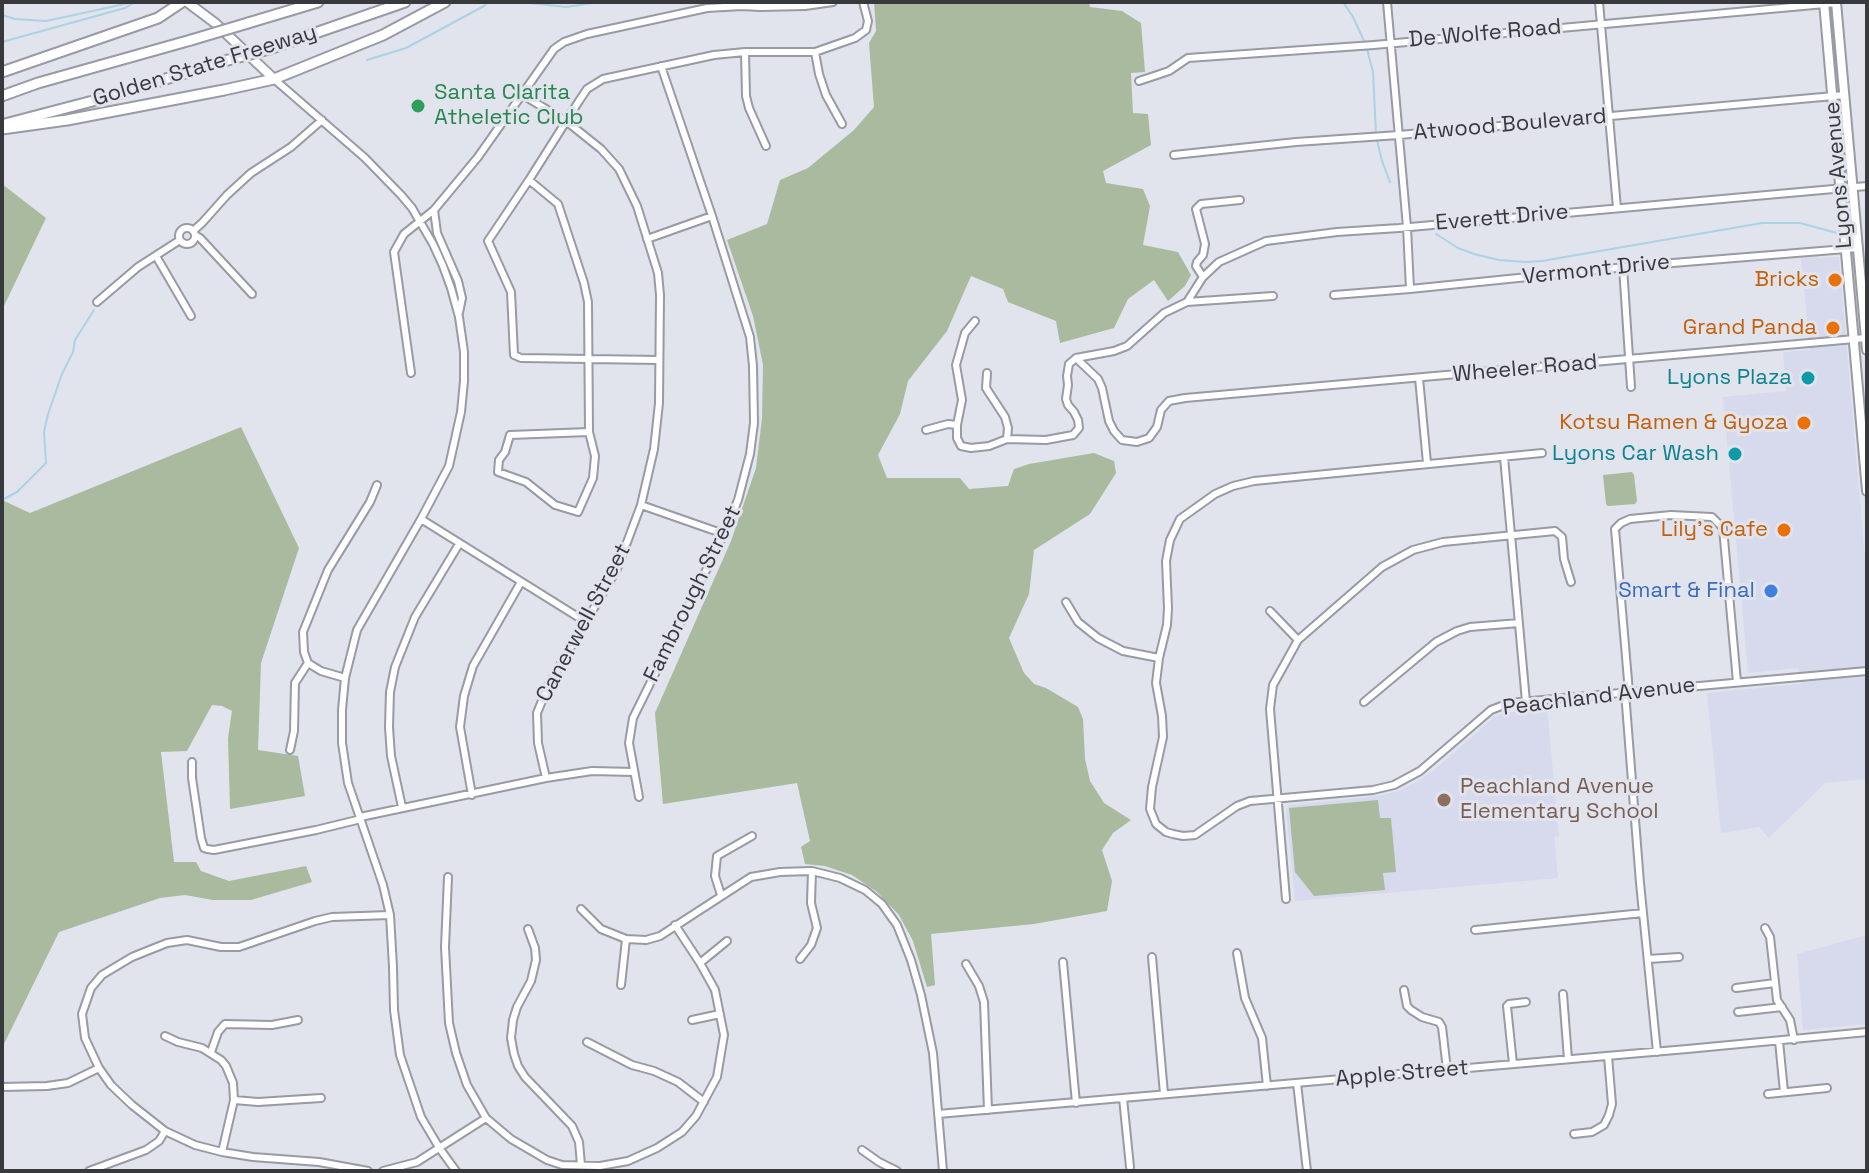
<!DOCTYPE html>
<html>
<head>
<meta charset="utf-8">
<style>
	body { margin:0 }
	#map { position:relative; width:1869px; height:1173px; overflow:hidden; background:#e1e3ed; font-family:"Space Grotesk",sans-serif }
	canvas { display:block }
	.frame { position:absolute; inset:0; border:4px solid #38393d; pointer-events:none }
</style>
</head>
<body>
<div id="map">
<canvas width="1869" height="1173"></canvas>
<div class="frame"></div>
</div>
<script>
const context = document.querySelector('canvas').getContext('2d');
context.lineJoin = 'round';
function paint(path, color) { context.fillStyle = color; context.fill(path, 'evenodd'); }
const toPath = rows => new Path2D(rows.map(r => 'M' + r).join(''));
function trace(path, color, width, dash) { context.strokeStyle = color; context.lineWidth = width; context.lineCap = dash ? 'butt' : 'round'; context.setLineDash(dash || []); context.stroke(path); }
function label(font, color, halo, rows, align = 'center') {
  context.font = font + ' "Space Grotesk",sans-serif'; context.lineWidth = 6; context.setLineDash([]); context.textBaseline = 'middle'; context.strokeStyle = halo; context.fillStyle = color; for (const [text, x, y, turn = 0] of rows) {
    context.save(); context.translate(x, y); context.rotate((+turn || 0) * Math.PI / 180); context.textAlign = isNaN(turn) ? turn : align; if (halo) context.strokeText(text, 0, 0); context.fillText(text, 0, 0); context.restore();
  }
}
paint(toPath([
	[1839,257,1867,583,1867,779,1825,783,1769,838,1759,827,1721,833,1707,693,1801,684,1799,668,1748,673,1723,397,1786,391,1783,352,1810,350,1801,258],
	[1547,708,1559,836,1554,837,1558,878,1295,901,1286,809,1289,805,1378,796,1398,791,1416,782,1433,771,1494,717,1503,713],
	[1867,935,1867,1024,1803,1030,1797,954]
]), '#d7daec');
paint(toPath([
	[874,2,1089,2,1090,7,1122,11,1141,23,1145,72,1131,73,1133,113,1148,114,1151,145,1103,171,1106,183,1143,189,1150,206,1143,245,1178,252,1191,275,1185,286,1168,301,1154,280,1128,299,1114,328,1060,343,1056,321,1008,302,1003,289,971,276,947,331,908,381,900,414,878,455,887,478,960,478,969,489,1008,486,1014,469,1029,464,1094,453,1114,461,1116,473,1090,514,1034,550,1029,594,1009,638,1024,673,1034,684,1046,688,1078,707,1083,719,1085,759,1090,781,1104,803,1131,820,1113,833,1102,850,1112,881,1107,911,1034,924,931,934,935,985,927,987,913,941,899,915,877,892,852,875,825,866,805,864,801,847,810,841,797,783,663,804,655,713,731,541,756,468,762,418,763,365,753,316,727,240,767,224,780,180,808,168,854,130,874,107,869,43,876,31],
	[2,184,46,218,2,310],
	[241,427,299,548,261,663,258,750,298,756,305,796,230,809,228,738,232,711,222,706,212,705,187,751,161,752,174,862,196,862,201,871,229,881,306,866,312,882,251,900,213,900,185,895,160,898,59,932,2,1048,2,500,30,513],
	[1632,472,1634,475,1637,501,1635,504,1608,506,1606,504,1603,475],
	[1378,800,1380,818,1391,818,1396,872,1383,873,1385,890,1314,896,1295,872,1289,808]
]), '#aaba9f');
trace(toPath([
	[521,2,566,7,599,2],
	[1343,2,1353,17,1365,43],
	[2,15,15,19,46,21,134,2],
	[2,42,125,8,135,2],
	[1367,49,1373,72,1376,134],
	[367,60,406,48,484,6,488,2],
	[1377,140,1382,161,1390,182],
	[1436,234,1458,248,1474,254,1499,260,1525,262,1542,261,1762,223,1800,223,1837,233],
	[2,500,17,492,46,463,44,432,48,414,62,374,73,352,75,340,94,310]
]), '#acd2e6', 2);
const minor = toPath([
	[1387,2,1407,227,1410,289],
	[1599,2,1617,208],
	[745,52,746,96,749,108,766,146],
	[815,52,819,74,826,95,842,124],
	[274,79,365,158,401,195,412,208,433,244,443,266,451,288,459,317,464,352,464,381,461,412,449,466,421,519,357,630,345,678,342,710,342,743,348,783,383,885,390,915,393,967,394,1010,400,1055,421,1117,440,1149,456,1171],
	[1139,81,1169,71,1188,58,1374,45,1836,3],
	[521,94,566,121,601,149,619,169,637,206,658,273,660,295,659,403,654,449,641,505,617,569,549,684,537,713,538,743,546,778],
	[1174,155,1296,142,1399,135,1845,95],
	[529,180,558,204,584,283,588,302,589,432,595,456,593,478,578,512,555,505,526,482,498,472,499,460,505,452,510,435,589,432],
	[434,210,437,233,458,281,462,298,459,313],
	'179 236a8 8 0 1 1 16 0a8 8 0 1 1-16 0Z',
	[193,231,202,223,227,195,251,173,291,147,322,120],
	[195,235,200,238,252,294],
	[647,239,712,216],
	[156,256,191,316],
	[1623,267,1631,387],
	[1203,277,1196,266,1197,262,1203,255,1205,244,1196,209,1201,204,1240,200],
	[1334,295,1410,289,1636,266,1858,248],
	[97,302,138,267,180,240],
	[1187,302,1203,277,1219,262,1266,241,1337,232,1399,228,1867,186],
	[975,321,965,333,956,365,962,400,957,425,957,438,961,446,971,448,989,446,1007,439,1046,440,1073,435,1079,428,1078,420,1074,412,1068,405,1066,399,1068,385,1067,376,1069,364,1076,358,1114,351,1127,346,1164,313,1187,302,1273,296],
	[1076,358,1098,379,1102,388,1109,421,1114,431,1122,440,1137,442,1149,438,1157,427,1161,410,1169,401,1185,398,1866,338],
	[659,360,521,358,514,355,511,292,488,241,529,180,579,101,587,89,603,79,714,55,745,52,815,52,855,38,866,30,868,21,863,2],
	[411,373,394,252,404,234,434,210,478,157,554,49,564,42,587,34,707,8,742,6,760,7,805,6,833,2],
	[987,373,986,388,1005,417,1008,428,1007,439],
	[1419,378,1427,463],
	[926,430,948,424,957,425],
	[1542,453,1254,481,1233,486,1215,494,1180,519,1170,540,1166,561,1168,608,1167,625,1159,658,1156,683,1162,716,1163,737,1152,787,1150,809,1156,824,1166,832,1173,834,1183,836,1195,835,1237,806,1250,801,1373,790,1394,785,1420,771,1491,710,1509,703,1867,671],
	[1504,457,1526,702],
	[641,505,724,534],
	[421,519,586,622],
	[1066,602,1078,622,1098,638,1123,651,1159,658],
	[1270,611,1298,640],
	[345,678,321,671,308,663,304,652,303,632,328,570,370,502,377,485],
	[1625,692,1640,883,1657,1052],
	[1629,692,1615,529,1621,523,1630,519,1671,515,1712,517,1723,528,1737,682],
	[1364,702,1436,642,1457,631,1470,627,1519,623],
	[290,750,294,731,295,683,308,663],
	[192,762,192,778,201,838,204,848,207,849,214,850,316,830,361,819],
	[472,795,460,727,464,696,473,666,521,582],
	[639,797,629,743,633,718,724,534,738,500,750,454,754,423,753,366,750,337,712,216,661,66],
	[402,807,391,756,389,727,390,692,395,667,415,617,459,544],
	[360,817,546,778,592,771,634,772],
	[448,877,445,947,449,1023,456,1053,467,1085,486,1118,511,1139,547,1160,562,1165,600,1166,628,1161,657,1148,682,1132,696,1116,717,1077,724,1035,715,990,700,963,675,925],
	[721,895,715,876,717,856,752,836],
	[1286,899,1270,709,1273,685,1298,640,1382,567,1413,550,1443,542,1555,531,1562,537,1564,559,1571,582],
	[581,909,601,929,626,939,646,940,660,936,751,877,780,872,812,871,840,878,865,890,882,904,897,925,911,960,921,995,933,1053,943,1171],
	[1765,928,1770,937,1777,1000,1790,1020,1794,1040],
	[528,929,535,948,536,960,531,981,517,1007,513,1020,511,1038,514,1054,518,1066,525,1077,572,1126,579,1142,581,1165],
	[1475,930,1643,913],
	[1237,953,1245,998,1262,1038,1267,1086],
	[1152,957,1164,1094],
	[800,959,811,945,817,928,811,903,812,871],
	[1648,959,1679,957],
	[1063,962,1076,1103],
	[700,963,727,941],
	[966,964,979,986,984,1002,988,1110],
	[621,985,626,939],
	[1736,988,1775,983],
	[1404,990,1407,1006,1411,1010,1422,1017,1439,1022,1442,1027,1447,1070],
	[1563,994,1568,1059],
	[1738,1012,1782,1007],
	[692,1020,720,1014],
	[165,1036,178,1042,202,1048,221,1060,226,1066,233,1083,234,1100,222,1152],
	[1779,1041,1784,1092],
	[587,1042,632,1065,654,1071,678,1082,704,1102],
	[211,1052,218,1032,225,1024,272,1025,298,1020],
	[1513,1064,1507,1006,1509,1004,1526,1002],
	[1297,1083,1307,1171],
	[2,1087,47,1086,68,1083,99,1068],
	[1768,1094,1827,1088],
	[1123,1098,1130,1167],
	[234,1100,258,1102,321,1098],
	[938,1114,1687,1049,1867,1032],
	[1574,1134,1592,1132,1604,1125,1609,1115,1612,1104,1608,1056],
	[862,1150,879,1162,897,1171],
	[89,1171,146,1150,159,1141,165,1131],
	[368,1171,319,1162,253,1157,222,1152,195,1145,165,1131,132,1105,111,1085,99,1068,85,1038,82,1014,91,988,102,975,132,957,167,943,187,940,221,947,239,947,315,921,332,917,390,915],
	[383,1171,417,1162,486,1118]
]);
const major = toPath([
	[187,2,215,23,274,79],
	[1824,2,1867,491],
	[1836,2,1867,350]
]);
const highway = toPath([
	[248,23,318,2],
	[269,49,405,2],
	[2,72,158,18,182,2],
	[2,96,38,83,191,40],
	[5,124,108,97,217,63],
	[2,129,67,120,224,90,274,79,383,35,445,2]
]);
trace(minor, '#989aa4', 10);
trace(major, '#989aa4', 12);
trace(highway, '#989aa4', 13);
trace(minor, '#fff', 6);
trace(major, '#fff', 8);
trace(highway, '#fff', 9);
const highwayBridge = toPath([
	[191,40,248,23],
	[217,63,269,49]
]);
trace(highwayBridge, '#989aa4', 13, []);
trace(highwayBridge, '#fff', 9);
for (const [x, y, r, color] of [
	[418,106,8,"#2e9e5b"],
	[1835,280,8,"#e8710a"],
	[1833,328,8,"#e8710a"],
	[1808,378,8,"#0f9aa8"],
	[1804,423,8,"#e8710a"],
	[1735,454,8,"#0f9aa8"],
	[1784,530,8,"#e8710a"],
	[1771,591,8,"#3f7fe0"],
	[1444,800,8,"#8d6e63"]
]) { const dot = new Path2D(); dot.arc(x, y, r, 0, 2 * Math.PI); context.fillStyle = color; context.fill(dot); trace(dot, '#e1e3ed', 3); }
label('22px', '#38393d', '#e1e3ed', [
	["De Wolfe Road",1485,34,-5],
	["Golden State Freeway",205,66,-17],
	["Atwood Boulevard",1510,125,-5],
	["Lyons Avenue",1839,175,-95],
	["Everett Drive",1502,218,-5],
	["Vermont Drive",1596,270,-6],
	["Wheeler Road",1525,369,-5],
	["Fambrough Street",693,594,-64],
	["Canerwell Street",584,623,-62],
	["Peachland Avenue",1599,697,-7],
	["Apple Street",1402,1074,-5]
]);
label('22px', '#27864d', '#e1e3ed', [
	["Santa Clarita",434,93],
	["Atheletic Club",434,118]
], 'left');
label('22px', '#c56008', '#e1e3ed', [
	["Bricks",1819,280],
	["Grand Panda",1817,328],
	["Kotsu Ramen & Gyoza",1788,423],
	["Lily's Cafe",1768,530]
], 'right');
label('22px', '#0d838f', '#e1e3ed', [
	["Lyons Plaza",1792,378],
	["Lyons Car Wash",1719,454]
], 'right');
label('22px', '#366cbe', '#e1e3ed', [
	["Smart & Final",1755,591]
], 'right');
label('22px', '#785e54', '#e1e3ed', [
	["Peachland Avenue",1460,787],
	["Elementary School",1460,812]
], 'left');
</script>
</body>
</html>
